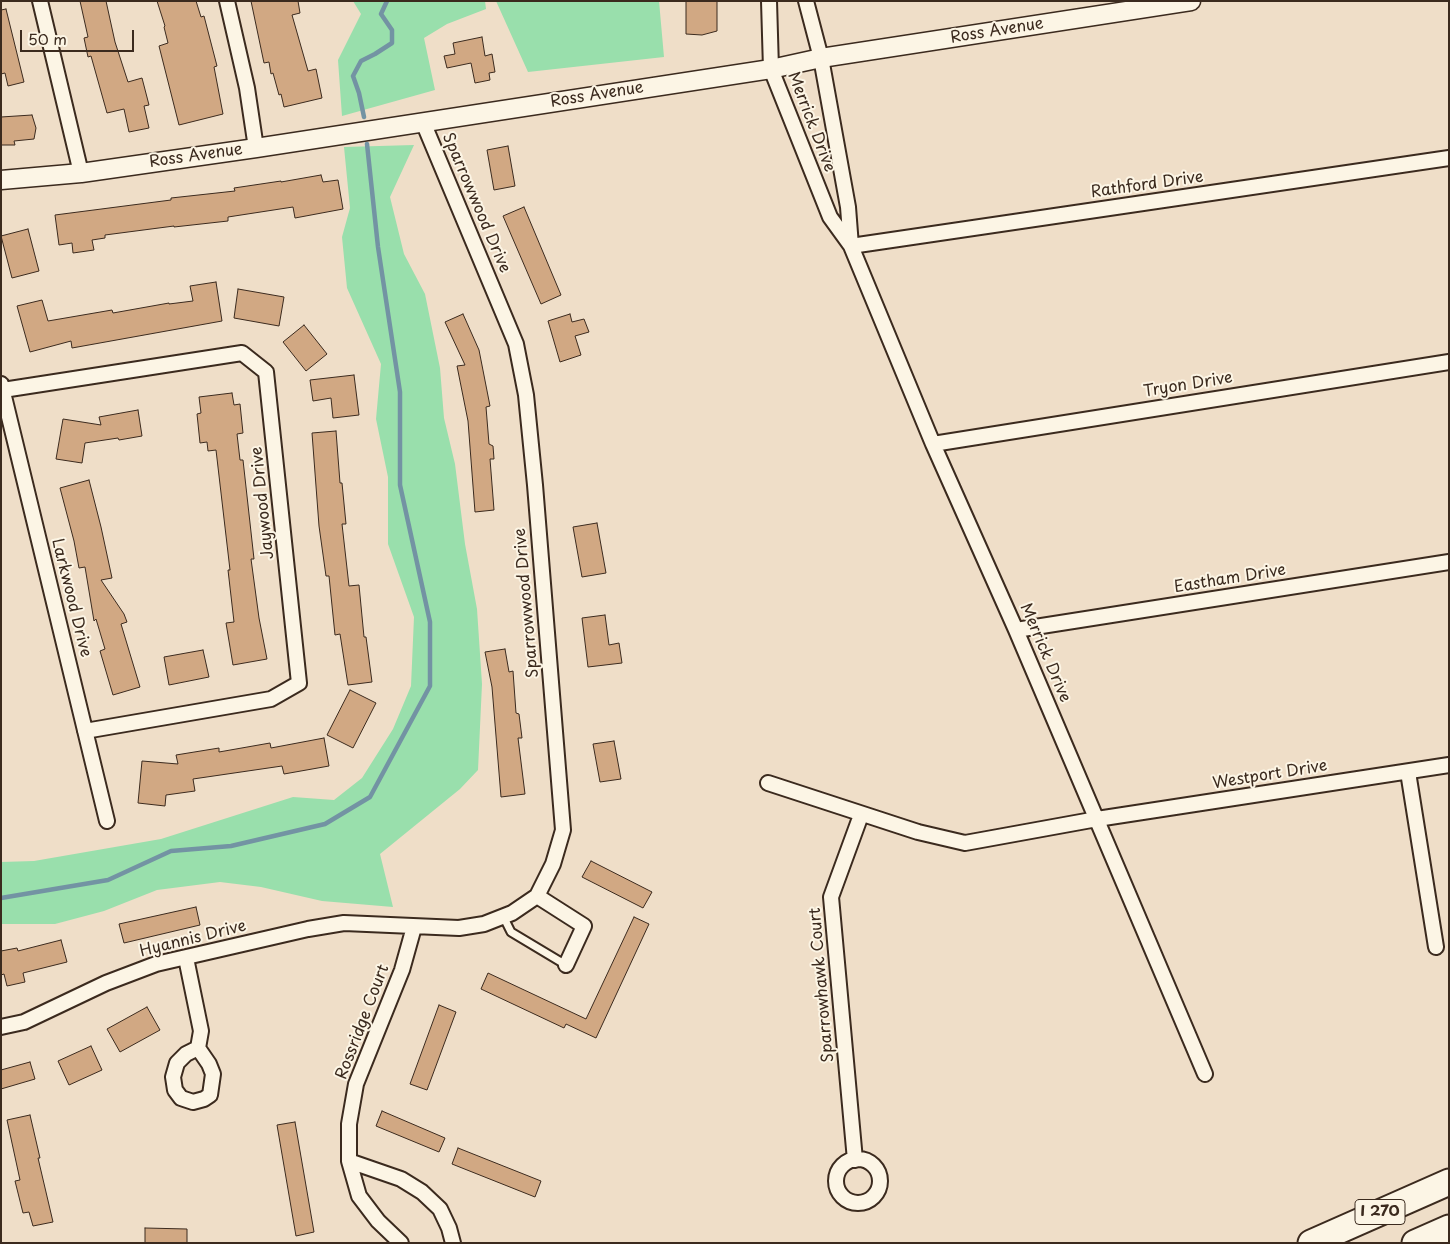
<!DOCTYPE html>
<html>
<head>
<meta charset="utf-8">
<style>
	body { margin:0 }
	#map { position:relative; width:1450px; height:1244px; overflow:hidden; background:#efdec8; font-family:"Playpen Sans",sans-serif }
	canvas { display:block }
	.frame { position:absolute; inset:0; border:2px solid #3b2a1e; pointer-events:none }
	.scale { position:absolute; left:20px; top:30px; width:114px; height:22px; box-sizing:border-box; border:2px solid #3b2a1e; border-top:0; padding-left:6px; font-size:15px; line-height:18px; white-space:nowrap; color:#3b2a1e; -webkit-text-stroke:4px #fcf5e5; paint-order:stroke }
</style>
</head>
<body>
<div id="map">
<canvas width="1450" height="1244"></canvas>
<div class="frame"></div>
<div class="scale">50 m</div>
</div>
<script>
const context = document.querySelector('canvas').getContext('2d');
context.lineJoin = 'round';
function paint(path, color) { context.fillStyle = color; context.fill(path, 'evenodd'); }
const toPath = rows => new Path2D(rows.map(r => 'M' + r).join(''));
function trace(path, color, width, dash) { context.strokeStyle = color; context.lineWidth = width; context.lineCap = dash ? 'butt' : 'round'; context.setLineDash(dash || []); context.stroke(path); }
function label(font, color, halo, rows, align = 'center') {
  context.font = font + ' "Playpen Sans",sans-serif'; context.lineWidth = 4; context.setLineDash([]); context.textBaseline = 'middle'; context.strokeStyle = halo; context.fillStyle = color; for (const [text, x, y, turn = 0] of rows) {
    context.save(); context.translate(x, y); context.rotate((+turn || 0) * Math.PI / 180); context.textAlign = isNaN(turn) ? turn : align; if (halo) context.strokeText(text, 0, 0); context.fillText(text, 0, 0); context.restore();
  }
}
paint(toPath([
	[353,1,485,1,486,9,447,24,424,38,435,90,342,116,338,60,361,14],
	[496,1,659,1,664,57,528,72],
	[414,145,390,197,404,254,425,294,440,368,444,418,455,464,465,544,477,609,482,684,478,770,460,789,380,854,393,907,322,901,261,887,220,882,157,890,104,911,55,924,1,924,1,862,34,861,161,839,293,797,334,800,362,778,393,729,411,686,414,617,388,544,388,477,376,419,381,364,347,288,342,237,350,208,344,147]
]), '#99dfac');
trace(toPath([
	[364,117,359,93,353,76,361,61,375,54,392,43,392,30,381,14,387,1],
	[1,898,108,880,171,851,231,846,325,824,370,797,430,686,430,622,400,485,400,392,378,247,367,144]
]), '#7393a3', 4.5);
const building = toPath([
	[80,1,106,1,115,42,128,82,142,78,149,105,144,106,149,128,129,132,124,109,107,113,91,56,88,57,84,38,88,37,80,1],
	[157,1,196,1,201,17,204,16,217,66,214,67,223,114,179,125,159,46,168,43,164,27,165,26,157,1],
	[251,1,298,1,300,13,292,15,308,71,316,69,322,98,284,107,281,94,279,95,273,73,271,74,269,62,264,63,251,1],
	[686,1,717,1,717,31,702,35,686,34,686,1],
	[6,9,24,82,8,86,5,73,1,74,1,10,6,9],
	[482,37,485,56,492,54,495,72,489,73,490,80,475,83,471,63,447,68,444,56,455,54,453,43,482,37],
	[32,115,36,128,34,139,14,141,15,145,1,145,1,117,32,115],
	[508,146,515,186,494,190,487,150,508,146],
	[321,175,323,182,338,180,343,209,295,218,293,207,228,217,228,221,174,227,174,226,105,235,105,238,92,240,94,250,73,253,72,243,59,245,55,215,171,200,171,198,235,191,234,188,281,181,281,182,321,175],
	[524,207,561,295,541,304,503,216,524,207],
	[28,229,39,271,12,278,1,236,28,229],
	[216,282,222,321,72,348,71,341,30,352,17,306,42,300,48,321,112,310,113,313,169,303,169,304,193,301,190,286,216,282],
	[238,289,284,297,279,326,234,318,238,289],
	[463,314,479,350,490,406,486,407,489,444,493,446,494,459,490,459,494,510,475,512,468,421,457,366,465,365,445,322,463,314],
	[570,314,572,322,584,319,589,332,575,336,581,355,560,362,548,321,570,314],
	[304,325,327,354,306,371,283,342,304,325],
	[354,375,359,415,333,418,331,398,313,401,310,380,354,375],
	[232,393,234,405,240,404,243,433,237,434,240,460,243,460,254,559,251,559,259,618,267,659,233,665,226,623,234,622,228,570,230,570,216,450,208,451,207,442,200,443,197,414,201,413,199,397,232,393],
	[138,410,142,436,119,440,118,438,85,443,82,463,56,459,63,419,101,425,99,417,138,410],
	[336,431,340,483,342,483,346,524,342,524,349,586,359,585,364,637,366,637,372,682,348,685,340,634,335,635,329,576,326,576,319,526,312,433,336,431],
	[89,480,101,527,112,578,101,580,124,614,127,622,121,624,140,687,113,695,100,651,105,649,96,619,94,621,85,567,79,568,74,541,60,488,89,480],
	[597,523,606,573,582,577,573,527,597,523],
	[605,615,609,645,619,643,622,663,588,667,582,618,605,615],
	[505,649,509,672,513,671,516,713,519,714,522,738,518,738,525,794,501,797,492,687,485,652,505,649],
	[203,650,209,677,169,685,164,657,203,650],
	[350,690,376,703,353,748,327,735,350,690],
	[324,738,329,766,284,774,282,766,193,779,195,791,166,795,165,806,138,803,142,761,178,764,176,755,219,748,219,752,270,743,271,748,324,738],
	[614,741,621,779,600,782,593,744,614,741],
	[591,861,652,892,643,908,582,877,591,861],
	[196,907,200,925,124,943,119,924,196,907],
	[634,917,649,924,596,1038,566,1024,564,1028,481,989,488,973,586,1019,634,917],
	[61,940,67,962,23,973,25,982,7,986,4,974,1,975,1,951,17,948,18,951,61,940],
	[439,1005,456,1012,427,1090,410,1084,439,1005],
	[147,1007,160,1030,120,1052,107,1029,147,1007],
	[91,1046,102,1070,69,1085,58,1061,91,1046],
	[30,1062,35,1079,1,1089,1,1070,30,1062],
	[382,1111,445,1138,439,1152,376,1126,382,1111],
	[30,1115,40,1158,38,1158,53,1222,33,1226,29,1212,23,1213,15,1181,20,1180,7,1120,30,1115],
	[295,1122,314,1232,296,1236,277,1125,295,1122],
	[458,1148,541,1181,535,1197,452,1164,458,1148],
	[145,1228,187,1229,187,1243,145,1243,145,1228]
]);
paint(building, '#d1a883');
trace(building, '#3b2a1e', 1);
const service = toPath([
	[503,916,511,932,566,965]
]);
const minor = toPath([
	[40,1,81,173],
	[227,1,247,88,256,148],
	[769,1,771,69,830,217,851,246,933,444,1016,630,1205,1074],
	[806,1,821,58,848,207,851,246],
	[851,246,1449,158],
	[1,384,107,821],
	[3,390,242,353,266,372,299,683,271,699,85,731],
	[933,444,1449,362],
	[1016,630,1449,562],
	[1408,772,1436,947],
	[768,783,918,832,965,843,1097,819,1449,765],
	[537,896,584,926,566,965],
	[186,958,201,1031,198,1048,186,1054,177,1063,173,1077,175,1090,181,1098,193,1102,204,1099,210,1095,213,1074,209,1064,198,1048],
	[1,1027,24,1022,106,983,156,964,308,929,344,923,459,928,484,924,512,913,537,896,553,864,563,830,535,485,526,395,516,344,423,122],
	'836 1181a22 22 0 1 1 44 0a22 22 0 1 1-44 0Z',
	[855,1160,831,897,861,815],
	[349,1161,401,1179,422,1192,440,1209,449,1228,453,1243],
	[401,1243,378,1221,359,1196,349,1161,349,1124,356,1084,402,970,414,927]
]);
const tertiary = toPath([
	[1,180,81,173,256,148,771,69,821,58,1191,1]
]);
const motorway = toPath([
	[1311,1243,1449,1182],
	[1415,1243,1449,1228]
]);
trace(service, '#3b2a1e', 11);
trace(minor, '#3b2a1e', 18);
trace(tertiary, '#3b2a1e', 21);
trace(motorway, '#3b2a1e', 29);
trace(service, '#fcf5e5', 7);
trace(minor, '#fcf5e5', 14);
trace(tertiary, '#fcf5e5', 18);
trace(motorway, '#fcf5e5', 25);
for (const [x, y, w] of [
	[1380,1212,50]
]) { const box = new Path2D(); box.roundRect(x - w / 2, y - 12.5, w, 25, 4); context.fillStyle = '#fcf5e5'; context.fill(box); trace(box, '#3b2a1e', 1); }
label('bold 15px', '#3b2a1e', null, [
	["I 270",1380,1212]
]);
label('16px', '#3b2a1e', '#fcf5e5', [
	["Ross Avenue",997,31,-9],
	["Ross Avenue",597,95,-9],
	["Merrick Drive",811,122,69],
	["Ross Avenue",196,156,-8],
	["Rathford Drive",1147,185,-8],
	["Sparrowwood Drive",476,203,67],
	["Tryon Drive",1188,385,-9],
	["Jaywood Drive",263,503,-96],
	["Eastham Drive",1230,579,-9],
	["Larkwood Drive",71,598,76],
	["Sparrowwood Drive",527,603,-95],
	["Merrick Drive",1045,653,67],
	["Westport Drive",1270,775,-9],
	["Hyannis Drive",193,939,-14],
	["Sparrowhawk Court",822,985,-95],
	["Rossridge Court",363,1022,-69]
]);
</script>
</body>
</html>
